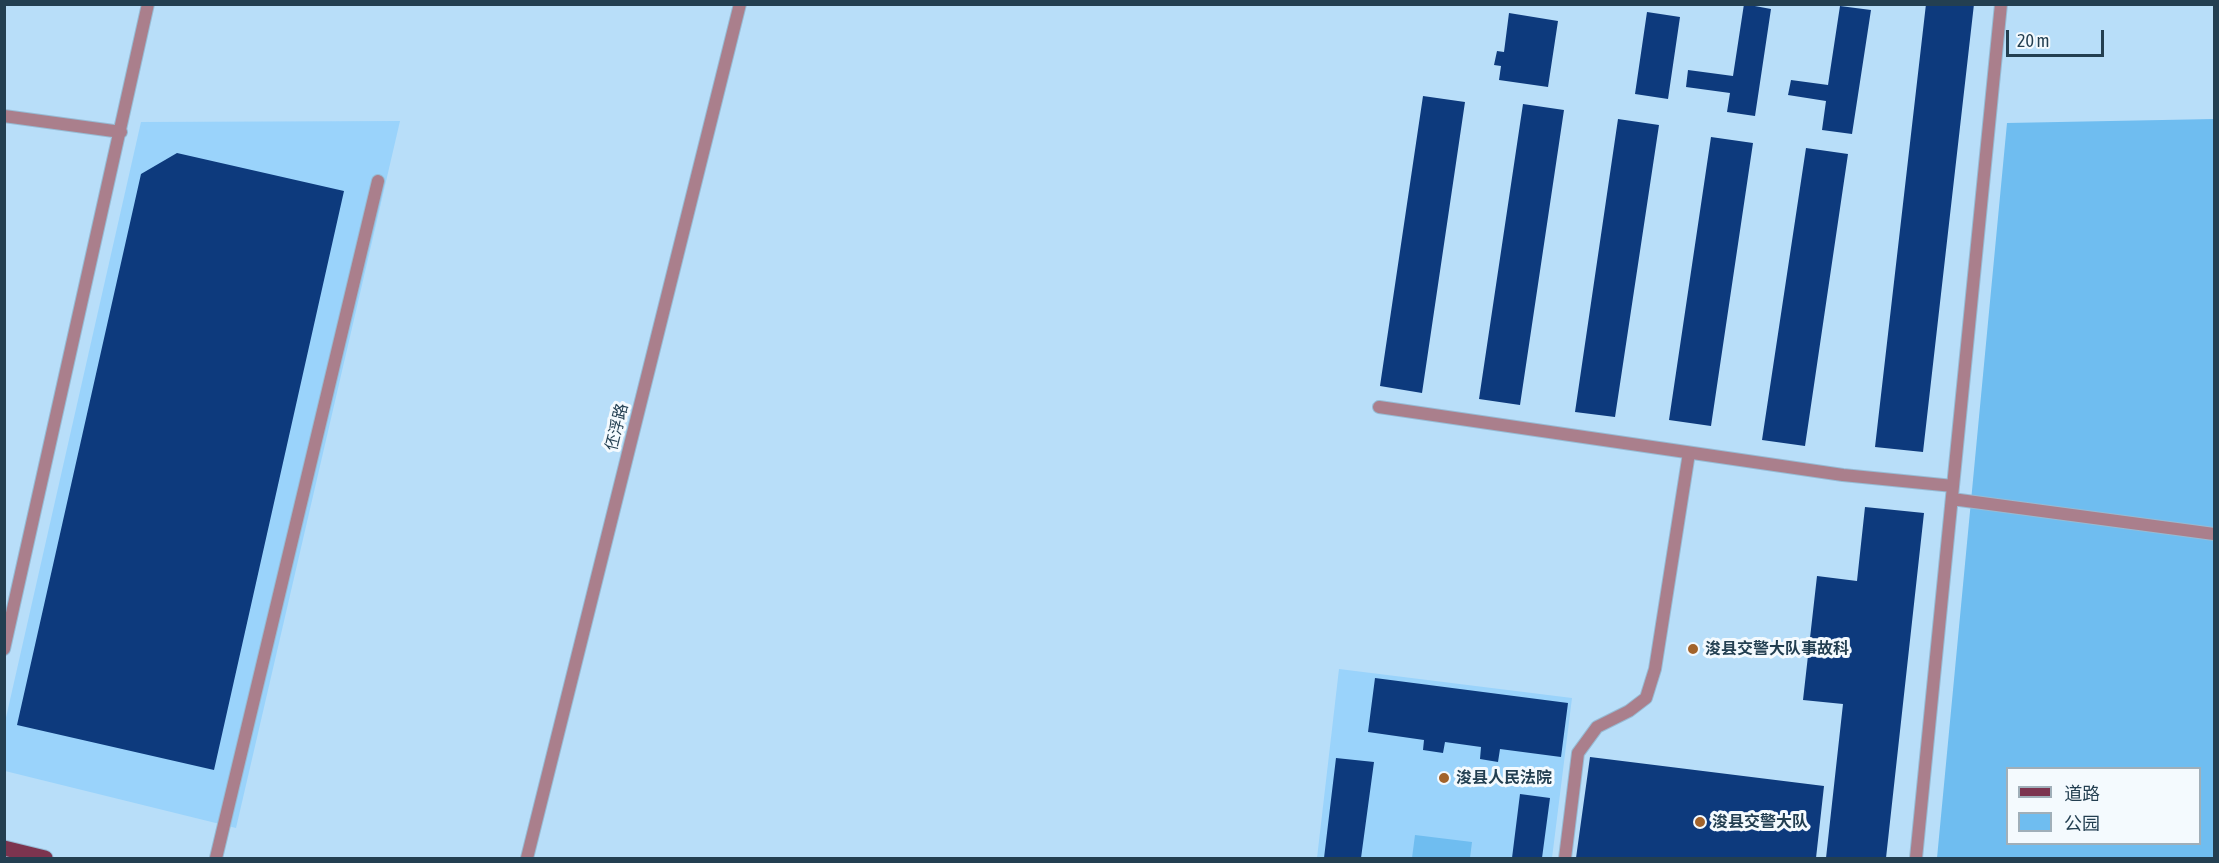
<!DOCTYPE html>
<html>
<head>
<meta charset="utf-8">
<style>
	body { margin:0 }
	#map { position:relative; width:2219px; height:863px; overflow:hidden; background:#b8def9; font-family:"Asap Condensed","Noto Sans SC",sans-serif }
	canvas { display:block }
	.frame { position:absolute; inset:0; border:6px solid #233f51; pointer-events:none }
	.legend { position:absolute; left:2006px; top:767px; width:195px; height:78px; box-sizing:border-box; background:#f4fafe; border:2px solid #a0afb9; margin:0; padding:8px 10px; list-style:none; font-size:18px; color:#233f51 }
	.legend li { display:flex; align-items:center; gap:12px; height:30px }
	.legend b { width:30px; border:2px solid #a0afb9 }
	.scale { position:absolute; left:2006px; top:30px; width:98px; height:27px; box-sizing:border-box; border:3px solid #233f51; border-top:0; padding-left:8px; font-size:18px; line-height:21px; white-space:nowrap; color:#233f51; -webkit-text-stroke:4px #f4fafe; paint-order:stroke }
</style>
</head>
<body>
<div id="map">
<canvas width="2219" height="863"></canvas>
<div class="frame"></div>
<ul class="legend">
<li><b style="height:8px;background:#7c344f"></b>道路</li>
<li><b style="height:16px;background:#6fbdf0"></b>公园</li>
</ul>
<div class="scale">20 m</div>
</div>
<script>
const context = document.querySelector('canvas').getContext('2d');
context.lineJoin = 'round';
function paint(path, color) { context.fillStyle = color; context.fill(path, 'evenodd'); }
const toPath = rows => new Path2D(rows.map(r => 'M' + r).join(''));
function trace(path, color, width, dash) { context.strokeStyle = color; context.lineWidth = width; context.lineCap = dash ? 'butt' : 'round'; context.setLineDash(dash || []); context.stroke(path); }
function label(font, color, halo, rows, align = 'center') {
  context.font = font + ' "Asap Condensed","Noto Sans SC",sans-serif'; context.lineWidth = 6; context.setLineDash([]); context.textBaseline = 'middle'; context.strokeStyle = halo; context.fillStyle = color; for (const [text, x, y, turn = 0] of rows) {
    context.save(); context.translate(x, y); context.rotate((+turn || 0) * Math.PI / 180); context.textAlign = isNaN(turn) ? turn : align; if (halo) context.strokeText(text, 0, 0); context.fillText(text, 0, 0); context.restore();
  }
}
paint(toPath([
	[400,121,236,828,5,771,5,722,141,122],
	[1339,669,1572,698,1552,858,1317,858]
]), '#9ad3fb');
paint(toPath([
	[2214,119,2214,858,1937,858,2007,123],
	[2008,768,2200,768,2200,844,2008,844],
	[1415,835,1472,842,1470,858,1412,858]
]), '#6fbdf0');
paint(toPath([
	[1744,4,1771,9,1755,116,1727,112,1730,93,1686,87,1688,70,1733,76],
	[1926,4,1974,4,1923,452,1875,447],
	[1840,6,1871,10,1852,134,1822,130,1826,101,1788,95,1791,80,1828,85],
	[1647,12,1680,17,1668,99,1635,94],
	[1509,13,1558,21,1548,87,1499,80,1501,66,1494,65,1497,51,1504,52],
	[1423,96,1465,102,1422,393,1380,386],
	[1523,104,1564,110,1520,405,1479,399],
	[1618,119,1659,125,1615,417,1575,412],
	[1711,137,1753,143,1711,426,1669,420],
	[1806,148,1848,154,1805,446,1762,440],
	[177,153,344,191,214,770,17,725,141,174],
	[1865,507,1924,513,1886,858,1826,858,1843,704,1803,700,1817,576,1857,581],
	[1375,678,1568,703,1561,757,1500,749,1498,762,1480,759,1481,747,1445,742,1443,753,1423,750,1424,740,1368,732],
	[1590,757,1824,786,1816,858,1576,858],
	[1336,758,1374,762,1361,858,1324,858],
	[1520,794,1550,798,1542,858,1512,858]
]), '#0d3a7d');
const service = toPath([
	[216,858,378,181],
	[1565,858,1578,753,1597,727,1629,711,1646,698,1655,669,1689,453]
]);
const minor = toPath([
	[4,116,121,132],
	[1379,407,1843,475,1953,486],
	[1952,499,2214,534],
	[4,649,148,4],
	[1916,858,2001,4]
]);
const tertiary = toPath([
	[527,858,740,4]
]);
const primary = toPath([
	[4,848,45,858]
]);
trace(service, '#97bbd4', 14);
trace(minor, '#97bbd4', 14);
trace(tertiary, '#97bbd4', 14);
trace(primary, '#97bbd4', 17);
trace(service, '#aa7f8c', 12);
trace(minor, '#aa7f8c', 12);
trace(tertiary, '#aa7f8c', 12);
trace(primary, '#7c344f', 15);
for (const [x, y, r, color] of [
	[1693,649,6,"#a2632b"],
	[1444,778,6,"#a2632b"],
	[1700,822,6,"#a2632b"]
]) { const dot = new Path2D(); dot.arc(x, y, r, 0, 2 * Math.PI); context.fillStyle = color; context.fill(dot); trace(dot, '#f4fafe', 2); }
label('16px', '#233f51', '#f4fafe', [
	["伾浮路",617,427,-76]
]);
label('bold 16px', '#233f51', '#f4fafe', [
	["浚县交警大队事故科",1705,649],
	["浚县人民法院",1456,778],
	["浚县交警大队",1712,822]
], 'left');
</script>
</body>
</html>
